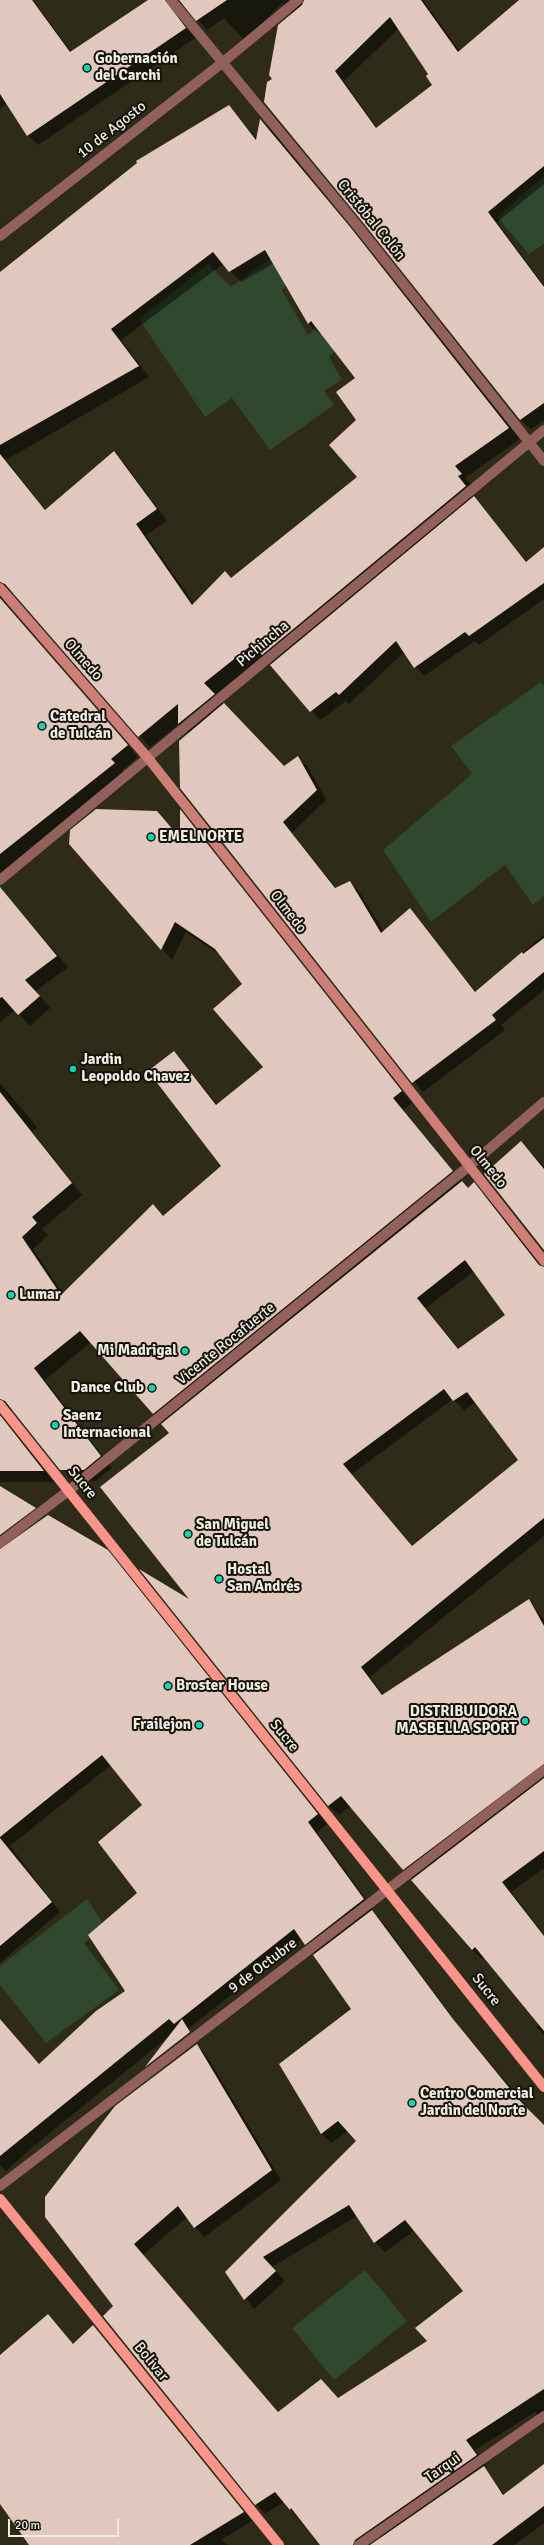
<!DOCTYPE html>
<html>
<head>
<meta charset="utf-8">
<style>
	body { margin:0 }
	#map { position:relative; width:544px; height:2545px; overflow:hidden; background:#2e2b19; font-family:Signika,sans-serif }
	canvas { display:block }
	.scale { position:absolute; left:8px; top:2519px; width:111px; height:18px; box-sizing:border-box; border:2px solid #efede2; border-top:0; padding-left:5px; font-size:12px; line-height:14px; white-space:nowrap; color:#efede2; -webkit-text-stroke:3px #15130b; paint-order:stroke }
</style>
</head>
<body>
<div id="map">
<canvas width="544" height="2545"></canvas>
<div class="scale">20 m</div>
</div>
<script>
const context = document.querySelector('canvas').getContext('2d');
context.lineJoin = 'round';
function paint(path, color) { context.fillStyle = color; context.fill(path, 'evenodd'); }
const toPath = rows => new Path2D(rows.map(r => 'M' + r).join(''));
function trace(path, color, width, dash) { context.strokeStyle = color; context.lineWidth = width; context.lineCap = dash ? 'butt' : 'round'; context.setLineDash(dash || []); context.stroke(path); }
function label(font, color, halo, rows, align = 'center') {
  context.font = font + ' Signika,sans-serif'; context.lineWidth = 4; context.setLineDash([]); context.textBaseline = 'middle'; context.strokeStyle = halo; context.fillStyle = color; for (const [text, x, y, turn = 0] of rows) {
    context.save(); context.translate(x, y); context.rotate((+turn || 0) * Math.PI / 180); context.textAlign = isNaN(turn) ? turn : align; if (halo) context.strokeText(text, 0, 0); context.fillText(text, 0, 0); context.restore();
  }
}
paint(toPath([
	[544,176,544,244,529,254,497,217],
	[281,250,296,273,282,290,308,335,325,320,345,342,329,357,342,380,324,391,334,405,270,450,232,398,205,417,139,319,208,264,231,287],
	[541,682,544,686,544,896,533,905,505,865,431,922,383,850,472,774,451,746],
	[87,1899,105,1926,84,1943,119,1990,46,2043,0,1985,0,1966],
	[365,2270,407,2321,334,2380,292,2328]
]), '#30482d');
paint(toPath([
	[0,0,33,0,72,53,150,0,423,0,460,52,519,0,544,0,544,184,497,222,544,285,544,420,531,429,521,420,362,219,274,79,292,14,283,4,284,1,245,41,224,18,207,30,185,5,177,4,174,8,175,15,195,38,38,145,28,135,7,103,0,109],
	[399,28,429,74,434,86,377,128,344,81],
	[229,106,258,140,261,121,272,131,362,241,520,439,465,478,472,485,469,488,475,499,527,562,544,549,544,599,479,645,475,641,424,676,404,652,349,704,346,701,320,720,264,655,215,695,285,768,298,758,308,767,326,800,292,833,336,888,350,882,359,892,384,932,410,910,476,992,544,935,544,990,501,1025,505,1030,423,1092,181,787,189,733,179,724,150,747,15,594,11,592,6,595,6,604,138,757,122,770,125,774,0,874,0,273],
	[274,263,308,323,320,334,322,333,357,379,358,477,231,579,194,604,146,535,167,521,125,464,114,453,46,510,6,460,149,377,121,340,223,264,241,282],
	[181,811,412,1103,403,1110,463,1183,468,1189,474,1184,484,1194,544,1268,544,1536,370,1677,384,1695,528,1601,544,1620,544,1868,511,1892,544,1935,544,2035,537,2027,540,2025,484,1957,482,1959,472,1950,350,1806,339,1815,329,1806,144,1573,193,1602,170,1433,91,1342,45,1380,112,1468,95,1481,73,1481,15,1411,8,1410,5,1415,6,1421,54,1482,0,1482,0,1083,37,1127,32,1131,82,1195,42,1229,48,1235,33,1249,63,1294,153,1206,164,1217,223,1166,174,1052,218,1105,264,1067,243,984,222,956,186,932,172,960,70,844,156,812,181,839],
	[474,1271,506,1315,459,1349,426,1308],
	[453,1399,464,1410,476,1402,519,1460,413,1547,352,1474],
	[0,888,68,967,36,991,50,1008,30,1026,15,1010,0,1022],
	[521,1142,544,1166,544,1249],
	[107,1551,327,1824,317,1832,373,1909,371,1910,382,1921,462,2030,544,2127,544,2421,535,2412,475,2450,486,2465,483,2467,505,2495,544,2465,544,2523,514,2545,372,2545,382,2538,372,2529,350,2545,321,2545,284,2502,265,2514,256,2504,115,2306,46,2216,197,2045,206,2055,281,2180,204,2237,187,2217,143,2255,279,2413,338,2399,429,2341,465,2291,415,2230,385,2252,375,2242,357,2216,272,2267,285,2281,254,2309,226,2272,357,2141,348,2131,331,2143,322,2134,280,2065,353,2009,316,1954,302,1939,184,2032,179,2028,29,2150,6,2171,0,2165,0,2019,40,2065,127,1991,139,1894,144,1805,111,1765,10,1846,60,1912,0,1963,0,1571],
	[93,2327,252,2521,221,2540,228,2545,30,2545,0,2500,0,2352,2,2355,74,2345]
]), '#0007');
paint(toPath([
	[0,0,32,0,70,52,148,0,165,0,186,28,27,136,0,94],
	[179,0,227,0,196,21],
	[304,0,421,0,458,52,519,0,544,0,544,166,488,212,544,287,544,403,520,420,361,220,264,102,267,82,272,79,269,75,278,25,302,5],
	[390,17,428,74,426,76,432,85,376,128,335,71],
	[229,105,256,140,260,119,351,228,509,428,455,466,462,474,458,476,466,486,262,655,253,644,204,683,215,694,178,724,178,704,138,737,5,584,0,582,0,454,45,510,114,451,157,509,136,524,192,605,225,571,231,578,357,477,329,445,356,420,336,392,355,378,311,321,308,324,265,250,229,272,213,252,111,329,139,366,0,445,0,272,137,163,136,161],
	[474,496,526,562,544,547,544,583,469,636,465,632,414,668,396,641,339,695,336,692,310,712,270,665],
	[0,598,128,745,111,759,115,763,0,854],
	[224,703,284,766,298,756,317,790,283,822,335,888,350,881,381,933,410,908,475,992,522,952,523,954,544,938,544,972,492,1015,496,1020,412,1083,180,788,179,741],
	[96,809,157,811,180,838,180,809,402,1091,393,1098,453,1171,153,1414,80,1331,34,1368,101,1456,84,1470,60,1470,5,1401,0,1399,0,1092,72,1183,32,1217,37,1223,22,1237,61,1295,153,1204,163,1216,221,1166,148,1071,174,1051,216,1105,263,1067,213,1009,242,984,215,949,175,922,161,950,69,844,70,830],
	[0,887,57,956,25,980,40,996,18,1015,2,997,0,998],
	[521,1141,544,1169,544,1250,484,1174],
	[462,1181,468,1188,474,1182,539,1265,544,1267,544,1518,361,1667,382,1695,529,1599,544,1626,544,1764,403,1870,341,1796,328,1806,139,1569,189,1599,100,1487,169,1433,161,1424],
	[465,1260,505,1315,458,1349,417,1298],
	[444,1389,453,1401,467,1392,518,1460,412,1546,343,1464],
	[0,1415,44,1471,0,1471],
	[0,1486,36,1508,0,1535],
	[48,1515,108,1550,318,1814,308,1822,364,1899,305,1945,294,1929,174,2024,169,2019,0,2156,0,2019,39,2064,96,2011,125,1991,88,1935,137,1893,98,1842,142,1805,102,1755,0,1837,0,1549],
	[544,1778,544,1851,502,1882,544,1936,544,2031,475,1947,472,1950,411,1880],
	[0,1838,52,1902,0,1946],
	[372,1910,453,2019,520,2101,544,2125,544,2389,466,2440,477,2455,355,2540,353,2545,320,2545,291,2508,290,2510,275,2492,255,2505,103,2316,113,2306,45,2217,45,2197,115,2106,197,2044,272,2170,194,2228,178,2206,134,2244,278,2412,321,2379,338,2398,427,2341,415,2328,463,2291,405,2220,374,2243,349,2205,263,2257,276,2271,244,2300,225,2272,356,2141,338,2121,321,2134,279,2064,351,2009,313,1955],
	[182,2019,190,2032,145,2067],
	[48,2314,73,2344,93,2325,244,2512,190,2545,29,2545,0,2504,0,2355],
	[544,2464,544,2506,492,2545,370,2545,484,2466,503,2495]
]), '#e0c8be');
trace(toPath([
	[171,0,356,224,544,461],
	[0,236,222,63,298,0],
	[0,880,544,430],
	[0,1543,68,1491,468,1167,544,1102],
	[0,2186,544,1770],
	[359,2545,544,2416]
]), '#93615c', 10);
trace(toPath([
	[0,588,148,758,544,1261]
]), '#cd7f77', 10);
trace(toPath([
	[0,1405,544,2087],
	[0,2199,279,2545]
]), '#fb958c', 10);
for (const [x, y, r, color] of [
	[87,68,4,"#0ed5b5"],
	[42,726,4,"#0ed5b5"],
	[151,837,4,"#0ed5b5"],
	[73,1069,4,"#0ed5b5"],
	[11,1295,4,"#0ed5b5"],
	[185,1351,4,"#0ed5b5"],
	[152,1388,4,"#0ed5b5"],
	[55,1425,4,"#0ed5b5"],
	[188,1534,4,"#0ed5b5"],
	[219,1579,4,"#0ed5b5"],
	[168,1686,4,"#0ed5b5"],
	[525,1721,4,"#0ed5b5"],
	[199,1725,4,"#0ed5b5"],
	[412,2103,4,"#0ed5b5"]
]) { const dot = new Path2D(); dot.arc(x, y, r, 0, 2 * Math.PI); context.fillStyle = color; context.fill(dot); trace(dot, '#15130b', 1.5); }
label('bold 15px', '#efede2', '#15130b', [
	["Gobernación",95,59],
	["del Carchi",95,76],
	["Catedral",50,717],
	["de Tulcán",50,734],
	["EMELNORTE",159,837],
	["Jardin",81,1060],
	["Leopoldo Chavez",81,1077],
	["Lumar",19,1295],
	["Mi Madrigal",177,1351,"right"],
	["Dance Club",144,1388,"right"],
	["Saenz",63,1416],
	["Internacional",63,1433],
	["San Miguel",196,1525],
	["de Tulcán",196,1542],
	["Hostal",227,1570],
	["San Andrés",227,1587],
	["Broster House",176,1686],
	["DISTRIBUIDORA",517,1712,"right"],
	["MASBELLA SPORT",517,1729,"right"],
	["Frailejon",191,1725,"right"],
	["Centro Comercial",420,2094],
	["Jardìn del Norte",420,2111]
], 'left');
label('15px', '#efede2', '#15130b', [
	["10 de Agosto",112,130,-38],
	["Cristóbal Colón",371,220,51],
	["Pichincha",263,644,-40],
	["Olmedo",83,660,49],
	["Olmedo",288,912,52],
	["Olmedo",488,1167,51],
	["Vicente Rocafuerte",226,1344,-39],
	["Sucre",82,1483,51],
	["Sucre",284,1736,51],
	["9 de Octubre",263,1966,-37],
	["Sucre",486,1990,52],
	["Bolivar",151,2362,51],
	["Tarqui",443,2468,-35]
]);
</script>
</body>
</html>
